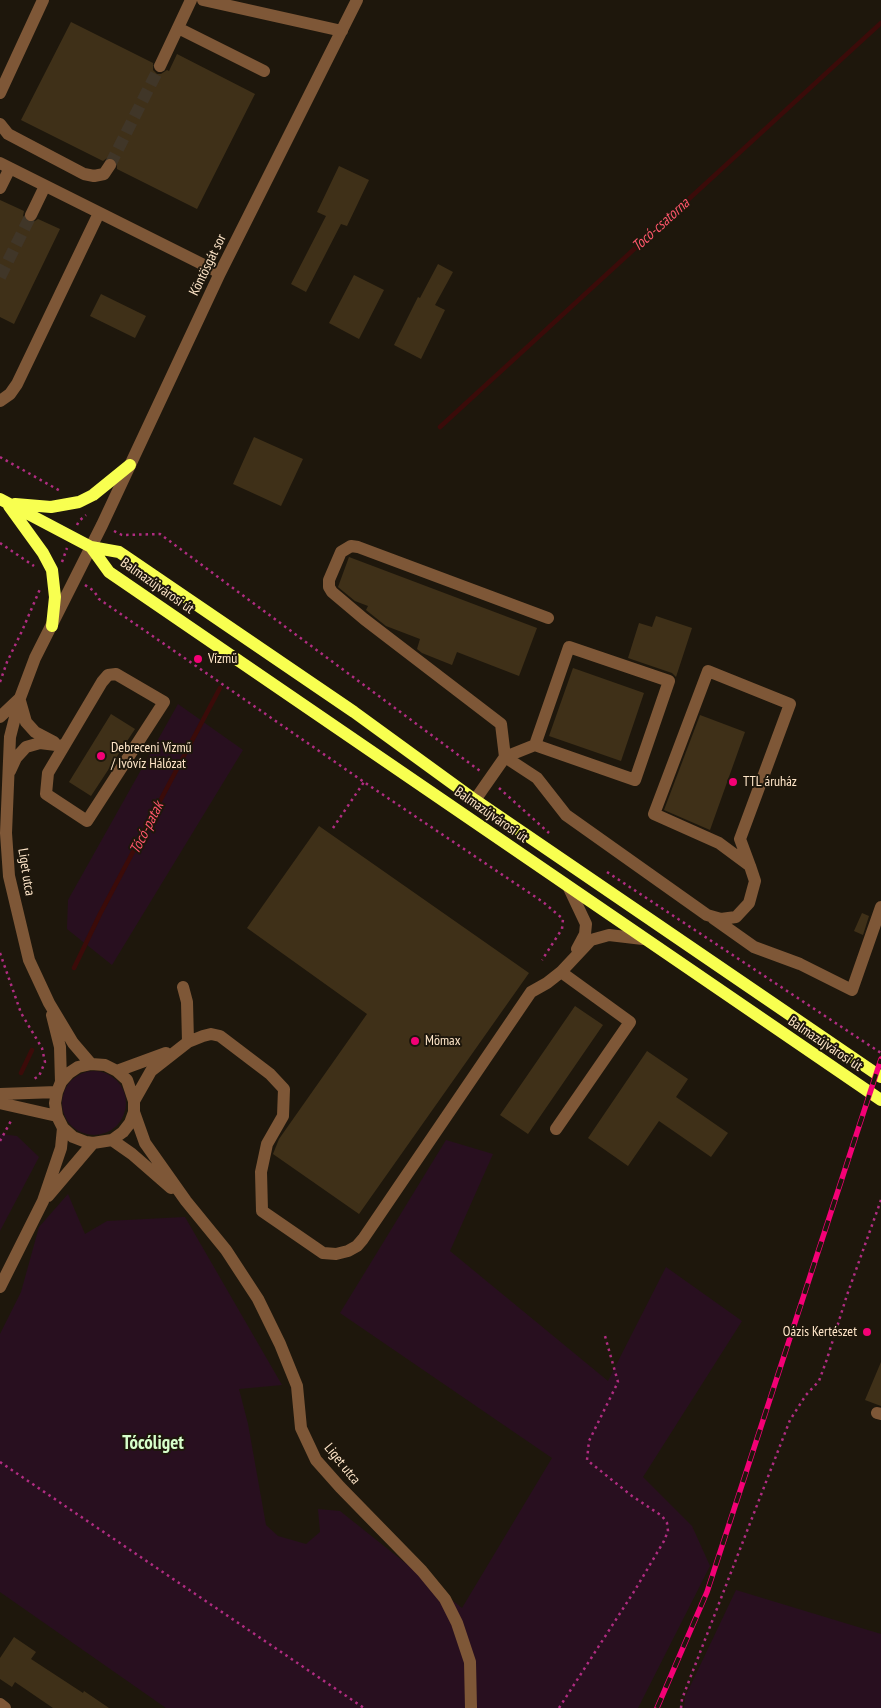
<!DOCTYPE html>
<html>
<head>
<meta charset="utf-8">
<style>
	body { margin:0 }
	canvas { display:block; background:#1e170c }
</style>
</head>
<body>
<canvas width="881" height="1708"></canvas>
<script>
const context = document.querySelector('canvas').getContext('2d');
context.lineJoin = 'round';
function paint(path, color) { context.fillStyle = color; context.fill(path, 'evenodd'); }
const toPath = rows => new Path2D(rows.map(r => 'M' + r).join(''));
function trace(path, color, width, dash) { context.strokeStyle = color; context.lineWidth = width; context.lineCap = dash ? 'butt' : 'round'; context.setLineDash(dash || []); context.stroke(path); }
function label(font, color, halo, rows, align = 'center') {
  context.font = font + ' "PT Sans Narrow",sans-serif'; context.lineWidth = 4; context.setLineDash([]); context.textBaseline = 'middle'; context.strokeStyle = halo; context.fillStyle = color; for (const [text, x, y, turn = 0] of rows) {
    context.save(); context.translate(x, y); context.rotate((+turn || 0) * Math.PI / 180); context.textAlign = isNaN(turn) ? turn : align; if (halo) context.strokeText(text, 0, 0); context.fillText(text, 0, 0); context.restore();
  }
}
paint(toPath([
	[178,704,243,750,112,965,67,929,68,900],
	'62 1103a32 32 0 1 1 64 0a32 32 0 1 1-64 0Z',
	[0,1134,17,1136,39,1157,0,1231],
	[446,1140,493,1154,450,1251,608,1381,666,1267,742,1321,643,1477,692,1526,710,1566,638,1708,166,1708,0,1592,0,1334,21,1292,39,1227,68,1194,85,1234,107,1221,185,1217,282,1385,239,1389,248,1424,266,1525,278,1536,306,1544,320,1532,318,1509,340,1511,462,1608,552,1458,340,1313],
	[736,1590,881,1634,881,1708,684,1708,685,1697]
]), '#280f1f');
trace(toPath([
	[440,427,881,23],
	[74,968,100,914,220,688],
	[21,1073,32,1050]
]), '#3b0b09', 4.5);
paint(toPath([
	[71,22,153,63,153,70,157,74,161,74,167,70,169,71,177,54,255,94,197,209,117,169,117,162,114,158,107,158,103,161,21,120],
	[339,166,369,180,347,226,341,224,306,292,291,284,326,216,317,212],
	[0,200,24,211,23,216,27,222,32,223,38,219,60,229,14,324,0,317],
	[438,264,453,272,435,305,445,310,421,359,394,345,418,297,420,298],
	[354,275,384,290,359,339,329,323],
	[101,294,146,316,135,338,90,316],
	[254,437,303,459,281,506,233,484],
	[349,557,537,628,519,676,457,652,452,665,422,653,417,649,420,639,386,626,366,610,368,606,355,601,338,587],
	[656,616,692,628,676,677,672,673,628,658,639,623,652,627],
	[573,668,644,693,621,761,549,736],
	[111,714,135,729,91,796,69,782],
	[700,715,745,732,710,830,664,810],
	[319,826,529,973,359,1214,273,1154,279,1139,367,1014,247,928],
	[862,913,869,916,863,935,854,931],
	[575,1006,603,1025,528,1134,500,1115],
	[647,1051,688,1079,676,1097,728,1133,711,1157,659,1121,628,1166,588,1138],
	[881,1362,881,1406,865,1400],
	[14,1637,36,1652,31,1659,83,1693,84,1691,109,1708,53,1708,15,1682,12,1687,0,1679,0,1658]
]), '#3f3018');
trace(toPath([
	[110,165,160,66],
	[0,277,31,215]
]), '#403628', 12, [12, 6]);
trace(toPath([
	[0,457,62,492],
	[77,525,79,521,86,515],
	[114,531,122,535,160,534,480,771],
	[0,543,34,566],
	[62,562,67,548],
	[85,585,94,591,99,599,364,782,543,902,563,919,562,929,542,960],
	[0,682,7,662,22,631,40,589],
	[499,788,549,833],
	[333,828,364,782],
	[607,872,881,1053],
	[0,953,21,1013,42,1048,45,1062,39,1076,32,1080],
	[0,1141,12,1119],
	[0,1462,364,1708],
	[559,1708,635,1590,664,1541,668,1531,667,1523,662,1516,632,1496,587,1460,589,1441,618,1382,605,1336],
	[681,1708,682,1699,790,1420,806,1395,819,1381,827,1359,847,1295,881,1200]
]), '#b02c81', 2.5, [2.5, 4]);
trace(toPath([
	[203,0,342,31],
	[178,28,264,71],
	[160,66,191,0],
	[0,93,43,0],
	[0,124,8,134,84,174,94,176,104,174,110,165],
	[0,163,220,273],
	[0,188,10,168],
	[31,215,45,186],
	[0,401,10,394,17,384,99,213],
	[116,674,164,702,87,821,46,794,48,773,102,682,108,675,116,674],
	[20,701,26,722,35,732,54,742],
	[0,717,20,698],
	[505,757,537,778,566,815,707,915,721,919,736,917,749,903,755,881,750,866,740,839,790,704,708,671,654,814,719,843,750,866],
	[505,757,535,745,635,780,669,681,569,647,535,745],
	[10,771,16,758,26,747,40,743,64,746],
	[475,800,505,757,501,724,364,619,332,592,329,587,329,580,341,552,351,546,358,547,548,618],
	[569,888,586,924,585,934,577,949],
	[713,918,754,947,800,964,852,990,881,907],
	[183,987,187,1002,188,1042],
	[52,1015,60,1047,61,1082],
	[91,1064,73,1043,49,1003,29,960,9,876,6,833,10,737,20,698,35,658,102,525,220,273,357,0],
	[117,1071,166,1053],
	[0,1094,57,1092],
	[134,1101,127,1080,117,1071,105,1065,91,1064,78,1067,69,1073,61,1082,57,1092,55,1103,57,1116,63,1128,73,1137,86,1142,93,1143,112,1140,123,1132,130,1123,134,1112,134,1101,151,1071,188,1042,203,1036,211,1034,220,1036,270,1074,284,1089,283,1116,267,1144,261,1172,262,1211,323,1253,336,1254,348,1251,357,1246,363,1239,531,992,547,983,561,972,591,940,609,935,643,939],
	[0,1103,57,1116],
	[134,1112,145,1143,186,1201,226,1250,258,1299,280,1344,297,1386,301,1428,316,1460,340,1487,422,1571,445,1599,457,1623,470,1662,471,1708],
	[556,1129,630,1022,561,972],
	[112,1140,132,1154,171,1188],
	[48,1196,93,1143],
	[0,1287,43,1201,61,1148,63,1128],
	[877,1413,881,1414],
	[0,1704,5,1708]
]), '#7e5737', 12);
trace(toPath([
	[0,499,91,547,119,552,125,556,354,712,475,800,881,1077],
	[15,504,51,507,79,502,93,495,130,465],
	[9,506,43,553,52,570,55,597,52,626],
	[91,547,109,572,881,1100]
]), '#f8ff50', 12);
const rail = toPath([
	[657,1708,707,1592,881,1059]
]);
trace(rail, '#f40076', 5.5);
trace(rail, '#1e170c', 4, [11]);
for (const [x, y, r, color] of [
	[198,659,5,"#f40076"],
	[101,756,5,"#f40076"],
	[733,782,5,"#f40076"],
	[415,1041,5,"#f40076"],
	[867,1332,5,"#f40076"]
]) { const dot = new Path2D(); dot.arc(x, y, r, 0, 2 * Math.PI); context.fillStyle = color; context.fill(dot); trace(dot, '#1e170c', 2); }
label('14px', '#ffe6c9', '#1e170c', [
	["Köntösgát sor",208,265,-64],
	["Balmazújvárosi út",157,586,35],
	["Balmazújvárosi út",491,815,35],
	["Liget utca",26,872,81],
	["Balmazújvárosi út",825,1044,34],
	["Liget utca",342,1464,51]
]);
label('14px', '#ffe6c9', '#1e170c', [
	["Vízmű",208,659],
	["Debreceni Vízmű",111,748],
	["/ Ivóvíz Hálózat",111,764],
	["TTL áruház",743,782],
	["Mömax",425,1041],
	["Oázis Kertészet",857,1332,"right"]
], 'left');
label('italic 15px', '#ff576c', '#1e170c', [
	["Tocó-csatorna",661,225,-42],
	["Tócó-patak",147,828,-63]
]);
label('bold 19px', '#d7ffcb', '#1e170c', [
	["Tócóliget",153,1444]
]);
</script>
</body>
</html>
